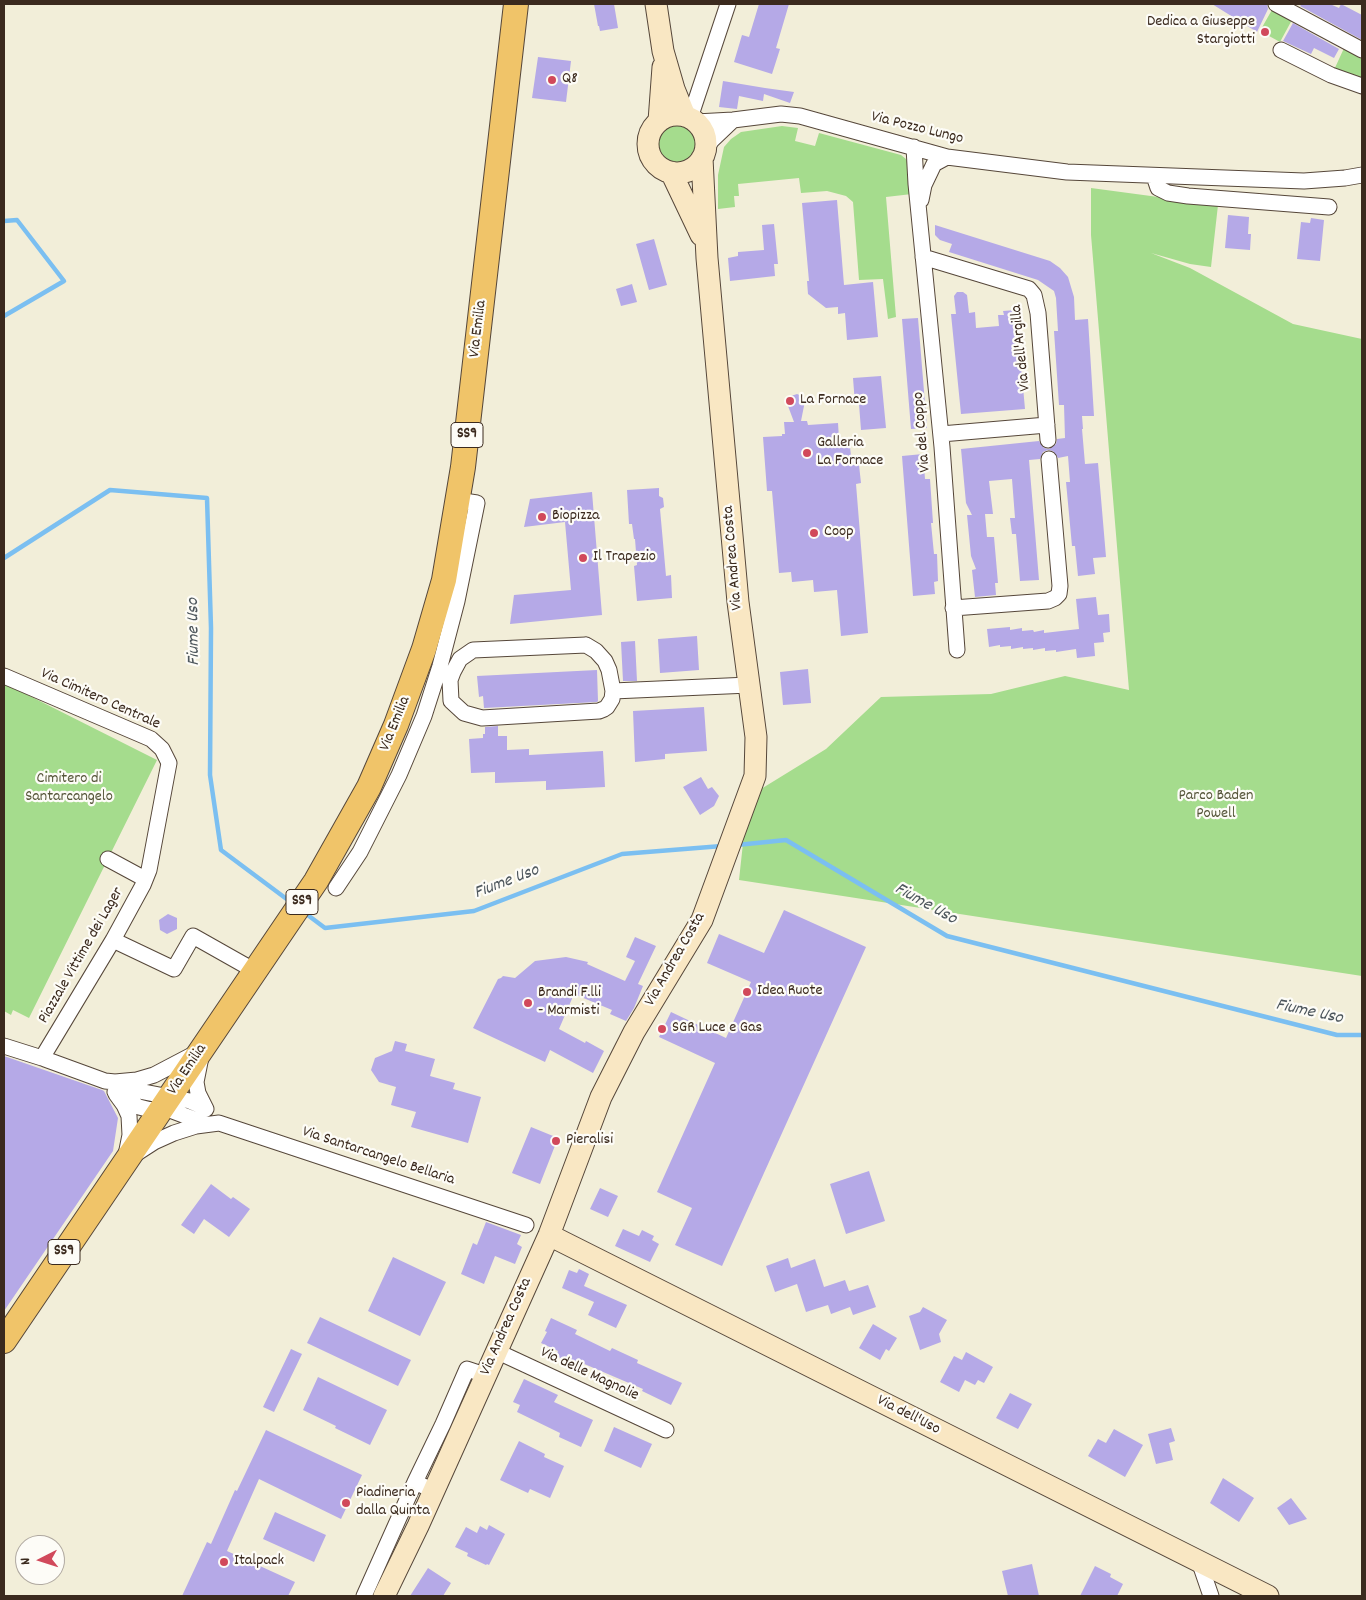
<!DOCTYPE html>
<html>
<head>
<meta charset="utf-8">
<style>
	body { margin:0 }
	#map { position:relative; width:1366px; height:1600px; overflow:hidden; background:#f2eed9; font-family:Dekko,sans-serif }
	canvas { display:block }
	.frame { position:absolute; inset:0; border:5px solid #3b2a1e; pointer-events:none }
	.north { position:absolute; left:15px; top:1535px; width:50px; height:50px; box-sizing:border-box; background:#fdfcf7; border:1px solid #afa8a0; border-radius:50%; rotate:265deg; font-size:14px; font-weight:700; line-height:20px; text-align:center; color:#3b2a1e }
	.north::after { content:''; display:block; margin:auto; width:18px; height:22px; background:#d1495b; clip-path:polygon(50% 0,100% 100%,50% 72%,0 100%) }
</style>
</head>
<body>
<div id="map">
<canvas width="1366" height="1600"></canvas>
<div class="frame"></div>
<div class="north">N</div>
</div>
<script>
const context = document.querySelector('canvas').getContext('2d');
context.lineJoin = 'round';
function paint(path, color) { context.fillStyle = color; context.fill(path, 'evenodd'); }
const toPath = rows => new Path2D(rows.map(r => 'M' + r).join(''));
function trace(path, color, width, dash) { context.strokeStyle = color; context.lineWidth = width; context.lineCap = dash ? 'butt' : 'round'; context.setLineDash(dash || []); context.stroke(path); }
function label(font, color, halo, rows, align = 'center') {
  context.font = font + ' Dekko,sans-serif'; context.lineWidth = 4.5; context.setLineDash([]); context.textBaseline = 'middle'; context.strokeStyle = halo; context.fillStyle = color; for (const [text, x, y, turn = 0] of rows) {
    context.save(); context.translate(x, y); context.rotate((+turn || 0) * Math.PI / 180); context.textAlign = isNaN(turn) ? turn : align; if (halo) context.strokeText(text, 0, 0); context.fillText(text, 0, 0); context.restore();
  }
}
paint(toPath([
	[1273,8,1293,18,1280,42,1260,31],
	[1345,46,1362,54,1362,80,1334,70],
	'656 143a20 20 0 1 1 40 0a20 20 0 1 1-40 0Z',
	[782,126,798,128,795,141,815,146,819,133,901,155,906,159,909,165,912,194,886,197,896,317,888,319,883,279,859,280,853,202,846,196,827,191,801,193,799,178,738,184,739,196,734,196,735,207,718,209,718,175,724,147,731,139,741,132],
	[1091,188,1218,205,1211,267,1190,264,1151,253,1190,268,1293,324,1362,339,1362,976,739,880,748,797,826,749,881,697,991,694,1065,676,1129,690,1091,235],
	[4,683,157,760,29,1018,13,1010,11,1015,4,1011]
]), '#a5dc8d');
trace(toPath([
	[4,221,17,220,64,281,4,316],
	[4,558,110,490,207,498,211,628,210,775,221,850,292,903],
	[737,845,786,840,947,936,1337,1035,1362,1035],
	[305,913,325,928,474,911,622,854,722,846]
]), '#7bbff1', 4.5);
paint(toPath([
	[594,4,614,4,618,28,600,31,599,26,598,26],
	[759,4,789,4,776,48,780,49,772,74,734,62,742,35,749,37],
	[1212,4,1267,4,1268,9,1257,32],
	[1302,4,1330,4,1339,8,1341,4,1362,15,1362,40,1300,6],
	[1293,23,1339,49,1334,58,1314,48,1311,54,1283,41],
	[538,57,571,61,566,102,532,98],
	[723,81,765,88,794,92,790,103,764,94,763,101,739,96,737,109,719,107],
	[837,200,844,285,873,282,878,337,847,340,845,313,838,314,838,307,826,308,808,294,807,281,809,281,802,203],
	[1228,215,1249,217,1248,234,1251,234,1250,250,1225,248],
	[1311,218,1324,220,1320,261,1297,259,1301,222,1310,223],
	[774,224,778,264,774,264,775,276,730,281,728,258,738,256,738,252,764,250,762,225],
	[935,225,1050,261,1060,268,1068,277,1074,297,1075,320,1088,319,1094,416,1082,416,1083,429,1082,429,1085,464,1098,463,1106,557,1093,558,1095,574,1078,576,1075,546,1072,546,1066,482,1070,482,1068,456,1058,458,1053,451,1048,450,1043,452,1040,459,1029,460,1039,580,1020,581,1016,534,1012,534,1010,518,1015,518,1012,479,989,481,993,514,985,514,987,537,994,537,998,583,995,583,996,595,975,597,972,570,976,569,971,556,967,515,972,515,966,503,961,449,1039,441,1044,448,1049,449,1056,444,1057,439,1065,438,1064,405,1059,405,1054,331,1058,331,1056,298,1054,291,1038,280,949,252,952,244,940,240,935,235],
	[654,239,667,285,649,290,636,244],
	[632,284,637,302,621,306,616,289],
	[957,292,963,292,967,295,969,313,975,312,976,328,999,326,998,315,1004,315,1003,311,1016,310,1025,409,961,414,951,314,956,314,954,296],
	[918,318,927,428,911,429,902,319],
	[881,376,886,428,861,430,859,404,855,404,853,378],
	[797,394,802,396,805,401,801,421,807,421,808,425,838,423,839,439,849,438,852,465,859,465,861,483,856,484,868,633,841,636,837,590,814,592,813,580,792,582,791,572,779,573,772,491,767,491,763,437,782,436,782,434,785,434,784,422,794,422,788,406,788,400,791,396],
	[923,454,925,479,930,479,933,523,931,523,934,554,937,554,938,581,934,582,935,594,913,596,902,456],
	[659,488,659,496,663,498,664,507,660,509,666,576,671,575,672,598,637,601,634,566,637,565,635,539,634,539,632,524,629,524,627,490],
	[592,492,602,615,510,624,514,595,571,590,565,522,524,527,530,499],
	[1096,597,1098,615,1109,614,1110,632,1103,633,1104,642,1094,643,1095,656,1077,658,1076,649,1056,652,1056,650,1045,651,1045,648,1033,650,1033,648,1023,649,1023,647,1011,649,1011,646,1000,647,1000,645,989,647,987,629,1010,627,1010,630,1022,628,1022,631,1033,630,1034,632,1044,630,1044,633,1079,629,1076,599],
	[697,636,699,670,660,673,658,639],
	[635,641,637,681,623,681,621,642],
	[808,669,811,703,783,705,780,672],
	[597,670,598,701,597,702,484,708,483,696,479,697,477,676],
	[704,707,707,751,665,754,665,759,635,762,633,711],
	[498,726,498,736,507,736,507,750,529,749,529,755,603,751,605,787,546,790,546,781,495,783,495,772,471,773,469,739,483,738,483,734,485,734,485,727],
	[701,777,708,789,712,787,719,796,714,806,700,815,683,787],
	[784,910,866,947,722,1266,675,1245,692,1208,657,1192,715,1063,659,1037,671,1012,726,1038,751,982,707,963,719,934,764,953],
	[168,914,177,918,177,929,167,934,160,930,159,920],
	[635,937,656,946,638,984,643,986,634,1008,626,1021,610,1014,612,1010,574,994,559,1029,585,1043,586,1041,604,1051,593,1073,550,1050,545,1062,473,1028,498,979,501,978,503,976,515,978,535,961,566,957,588,962,587,964,625,981,635,961,626,957],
	[395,1041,407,1044,405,1051,435,1059,430,1076,455,1083,453,1089,481,1097,468,1143,411,1127,416,1112,391,1105,396,1087,379,1082,371,1070,375,1058,392,1051],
	[4,1056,102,1090,104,1091,118,1118,113,1151,4,1311],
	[531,1127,558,1138,540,1184,512,1173],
	[869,1171,885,1221,846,1234,830,1184],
	[211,1184,231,1199,233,1197,250,1209,229,1237,204,1219,194,1234,181,1225],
	[600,1188,618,1196,608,1217,590,1209],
	[486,1222,521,1235,517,1244,522,1247,515,1264,495,1256,484,1284,461,1274,473,1243,477,1245],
	[623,1229,639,1236,642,1230,654,1236,652,1240,659,1244,650,1262,615,1246],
	[393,1257,446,1282,420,1336,368,1311],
	[788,1258,791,1268,815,1259,824,1287,845,1280,849,1291,868,1285,876,1307,853,1315,850,1307,831,1314,828,1305,806,1312,797,1284,775,1292,766,1266],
	[579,1269,589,1274,584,1286,627,1305,616,1328,588,1315,594,1302,562,1288,569,1270,577,1273],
	[923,1307,947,1320,939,1334,941,1342,920,1350,909,1316,920,1312],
	[320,1317,411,1360,398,1386,307,1343],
	[551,1318,577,1330,575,1334,610,1351,612,1348,638,1360,637,1363,682,1383,671,1405,642,1391,643,1389,582,1363,580,1367,556,1356,558,1351,541,1343,547,1332,545,1331],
	[873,1324,897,1338,889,1351,886,1349,880,1360,859,1348],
	[291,1349,302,1354,274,1412,263,1407],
	[966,1352,993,1367,984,1383,978,1380,975,1385,965,1380,959,1392,940,1382,954,1356,962,1360],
	[318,1377,387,1410,370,1445,335,1428,336,1426,303,1410],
	[524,1379,558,1395,554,1402,593,1420,581,1447,559,1437,560,1433,517,1412,520,1405,513,1402],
	[1010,1393,1032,1404,1018,1429,996,1418],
	[614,1427,652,1444,641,1468,604,1451],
	[1171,1428,1175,1441,1169,1443,1173,1460,1156,1464,1148,1434],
	[1114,1429,1143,1445,1125,1477,1088,1456,1098,1439,1106,1443],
	[266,1430,362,1475,341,1519,259,1479,227,1551,295,1582,288,1596,182,1596,207,1542,211,1544,235,1490,237,1491],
	[519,1441,545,1454,544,1457,564,1466,550,1498,530,1489,528,1493,500,1480],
	[1223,1478,1254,1498,1239,1522,1210,1503],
	[1291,1498,1307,1519,1289,1525,1277,1508],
	[275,1512,326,1535,314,1562,263,1539],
	[489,1525,505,1534,489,1565,487,1564,486,1565,467,1556,468,1553,455,1547,466,1527,477,1533,480,1526,487,1530],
	[1032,1564,1039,1596,1008,1596,1002,1571],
	[1095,1566,1111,1574,1110,1577,1123,1584,1117,1596,1080,1596],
	[428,1568,451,1583,443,1596,410,1596]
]), '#b5a9e7');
const street = toPath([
	[1276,4,1362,50],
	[1281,50,1331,75,1362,86],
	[690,118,728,4],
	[696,122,733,120,781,114,800,116,947,157,1067,172,1304,181,1345,178,1362,175],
	[914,147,916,184,942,447,957,650],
	[705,150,712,140,733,120],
	[1154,176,1158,188,1168,193,1188,196,1329,207],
	[921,200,924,185,934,164,947,157],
	[923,257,1029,289,1034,295,1038,313,1048,440],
	[941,434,1047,425],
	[953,608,1048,601,1055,598,1059,594,1060,586,1049,459],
	[586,645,596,651,605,661,609,670,613,691,612,699,607,707,604,709,599,711,482,718,464,713,451,701,450,680,453,672,460,659,473,650,586,645],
	[4,676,151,739,162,749,169,763,149,870,143,885,113,940,42,1058],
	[613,691,749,685],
	[108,859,145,879],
	[336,888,360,852,399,775,424,716,440,666,457,601,477,503,457,500],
	[113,940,174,969,193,936,255,971],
	[4,1046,42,1058,105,1081,115,1082,137,1080,154,1075,194,1054],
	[201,1057,196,1082,198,1093,206,1109],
	[119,1083,139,1091,190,1101,204,1107],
	[115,1092,139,1107,151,1110,162,1107,207,1124],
	[116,1094,124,1105,129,1116,130,1135,126,1155],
	[137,1153,154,1142,174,1133,196,1126,219,1123,526,1225],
	[496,1351,666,1430],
	[434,1491,415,1482,443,1424,467,1369,485,1375],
	[1199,1561,1211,1596],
	[364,1596,415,1482]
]);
const secondary = toPath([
	[656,4,663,51,674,89,685,116],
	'648 144a29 29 0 1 1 58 0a29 29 0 1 1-58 0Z',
	[659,121,663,67],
	[671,172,701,235],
	[549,1235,1268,1596],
	[384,1596,418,1526,549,1235,601,1097,634,1032,702,920,755,776,756,737,738,602,707,258,702,158]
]);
const primary = toPath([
	[4,1341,316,881,369,787,396,725,424,649,444,580,463,467,516,4]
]);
trace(street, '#56473a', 17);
trace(secondary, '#56473a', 23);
trace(primary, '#56473a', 26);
trace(street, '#fff', 15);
trace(secondary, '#f9e7c3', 21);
trace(primary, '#f0c469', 24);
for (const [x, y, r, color] of [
	[1265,32,5,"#d1495b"],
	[552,80,5,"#d1495b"],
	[790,401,5,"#d1495b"],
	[807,453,5,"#d1495b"],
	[542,517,5,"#d1495b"],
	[814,533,5,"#d1495b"],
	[583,558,5,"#d1495b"],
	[747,992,5,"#d1495b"],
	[528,1003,5,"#d1495b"],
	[662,1029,5,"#d1495b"],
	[556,1141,5,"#d1495b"],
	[346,1503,5,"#d1495b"],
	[224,1562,5,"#d1495b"]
]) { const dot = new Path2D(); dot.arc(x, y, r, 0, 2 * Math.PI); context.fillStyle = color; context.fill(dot); trace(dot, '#fdfcf7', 2); }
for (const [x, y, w] of [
	[467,435,32],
	[302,902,32],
	[64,1252,32]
]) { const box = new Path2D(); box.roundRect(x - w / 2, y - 12.5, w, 25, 4); context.fillStyle = '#fdfcf7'; context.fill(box); trace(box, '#3b2a1e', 1); }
label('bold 15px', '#3b2a1e', null, [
	["SS9",467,435],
	["SS9",302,902],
	["SS9",64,1252]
]);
label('16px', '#3b2a1e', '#fdfcf7', [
	["Dedica a Giuseppe",1255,23,"right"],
	["Stargiotti",1255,41,"right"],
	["Q8",562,80],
	["La Fornace",800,401],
	["Galleria",817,444],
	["La Fornace",817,462],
	["Biopizza",552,517],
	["Coop",824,533],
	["Il Trapezio",593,558],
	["Idea Ruote",757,992],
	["Brandi F.lli",538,994],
	["- Marmisti",538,1012],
	["SGR Luce e Gas",672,1029],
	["Pieralisi",566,1141],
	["Piadineria",356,1494],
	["dalla Quinta",356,1512],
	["Italpack",234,1562]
], 'left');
label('16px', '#3b2a1e', '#fdfcf7', [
	["Via Pozzo Lungo",917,129,14],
	["Via Emilia",479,329,-83],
	["Via dell'Argilla",1022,348,-96],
	["Via del Coppo",923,432,-95],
	["Via Andrea Costa",734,558,-95],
	["Via Cimitero Centrale",100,700,24],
	["Via Emilia",396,724,-68],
	["Piazzale Vittime dei Lager",82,956,-60],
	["Via Andrea Costa",676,960,-60],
	["Via Emilia",188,1070,-56],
	["Via Santarcangelo Bellaria",378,1157,18],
	["Via Andrea Costa",507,1327,-66],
	["Via delle Magnolie",589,1375,25],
	["Via dell'Uso",908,1416,27]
]);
label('16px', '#56563a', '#fdfcf7', [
	["Cimitero di",69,780],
	["Santarcangelo",69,798],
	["Parco Baden",1216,797],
	["Powell",1216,815]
]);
label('italic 18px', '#4e575d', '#fdfcf7', [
	["Fiume Uso",195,632,-91],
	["Fiume Uso",507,883,-21],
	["Fiume Uso",925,905,29],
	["Fiume Uso",1309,1013,12]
]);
</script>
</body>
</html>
